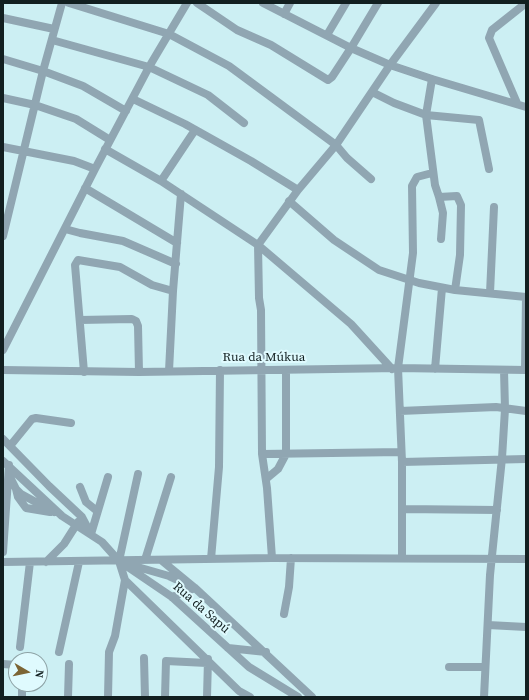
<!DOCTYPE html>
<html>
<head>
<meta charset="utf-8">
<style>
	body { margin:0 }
	#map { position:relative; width:529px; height:700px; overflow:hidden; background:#cceff3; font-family:"Source Serif 4",serif }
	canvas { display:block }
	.frame { position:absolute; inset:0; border:4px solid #121f20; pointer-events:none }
	.north { position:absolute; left:8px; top:652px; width:40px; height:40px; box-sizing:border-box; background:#dffafe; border:1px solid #8da2a5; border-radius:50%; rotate:99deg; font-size:11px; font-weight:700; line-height:16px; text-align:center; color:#121f20 }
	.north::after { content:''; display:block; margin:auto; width:14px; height:18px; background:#7c6535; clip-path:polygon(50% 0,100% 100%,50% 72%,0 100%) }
</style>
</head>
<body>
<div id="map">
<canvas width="529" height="700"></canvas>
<div class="frame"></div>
<div class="north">N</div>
</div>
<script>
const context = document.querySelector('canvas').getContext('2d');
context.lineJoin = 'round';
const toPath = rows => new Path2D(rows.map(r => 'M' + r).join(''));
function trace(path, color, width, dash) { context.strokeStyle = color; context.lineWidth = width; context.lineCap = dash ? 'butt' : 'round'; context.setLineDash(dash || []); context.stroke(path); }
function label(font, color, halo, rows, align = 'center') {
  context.font = font + ' "Source Serif 4",serif'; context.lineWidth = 4; context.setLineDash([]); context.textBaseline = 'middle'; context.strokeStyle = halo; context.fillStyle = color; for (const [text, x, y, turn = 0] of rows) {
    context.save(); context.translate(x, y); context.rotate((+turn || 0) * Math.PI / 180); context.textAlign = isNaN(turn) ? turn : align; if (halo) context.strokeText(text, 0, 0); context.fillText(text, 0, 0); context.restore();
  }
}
trace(toPath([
	[69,3,169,34,229,66,336,145,347,158,371,179],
	[197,3,237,30,271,45,328,80,332,77,351,48,378,3],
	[263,3,351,48,390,65,432,79,526,107],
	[284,14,290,3],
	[3,18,54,29],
	[327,35,346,3],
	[52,40,149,67,208,95,244,123],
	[3,59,43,71,83,86,126,111],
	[432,79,426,115,435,185,439,197,457,196,461,205,460,255,455,290],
	[372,92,394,103,426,115,479,120,489,169],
	[3,98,35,105,76,119,110,140],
	[133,99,185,124,251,161,298,190],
	[517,103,489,38,492,30,526,3],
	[3,147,74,161,95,169],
	[105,149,161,181,258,245,351,324,392,369],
	[161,181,195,130],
	[85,188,177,243],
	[439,197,443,213,441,239],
	[289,201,334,240,379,270,419,283,455,290,526,297],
	[65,229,80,233,123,241,176,264],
	[3,236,43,71,62,3],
	[490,293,494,207],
	[80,320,132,319,136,321,138,326,139,372],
	[3,350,95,169,149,67,187,3],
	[435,369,442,288],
	[3,370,139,372,398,368,526,370],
	[525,370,526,297],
	[169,371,173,291,181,194],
	[84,372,75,265,78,260,120,267,152,285,173,291],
	[400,411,496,407,526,411],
	[3,439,49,486,82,517,91,534],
	[10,446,32,419,36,418,71,423],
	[262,454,401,452],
	[3,461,62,516,102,542,119,561,172,597,249,667,298,697],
	[402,462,526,459],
	[9,475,16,489,21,494,54,512],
	[266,479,278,469,286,454,286,371],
	[80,487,86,502,97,511],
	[16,489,18,497,26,508,50,512],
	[402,509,497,510],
	[91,534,108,477],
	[3,552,9,465],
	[272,558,267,488,262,454,261,310,259,298,258,245,298,190,336,145,390,65,436,3],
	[402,558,402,462,398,368,413,253,412,186,417,177,432,173],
	[211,559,219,467,220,370],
	[145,560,171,477],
	[161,560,195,588,172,597],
	[3,562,272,558,526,559],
	[46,562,64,544,78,522],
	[127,564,169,576,195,588,312,697],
	[125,580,239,691,250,697],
	[284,614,289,587,291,558],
	[488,625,526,627],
	[20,647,30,562],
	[228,648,266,652],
	[59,652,79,562],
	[144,658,145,697],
	[3,664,16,665],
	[449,667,485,667],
	[22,697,22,684],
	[68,697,69,664],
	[108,697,109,652,115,636,125,580,119,561,138,474],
	[165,697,166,661,207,663],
	[207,697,208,659],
	[484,697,490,575,502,458,505,409,504,370]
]), '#90a6b2', 8);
label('13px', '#121f20', '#dffafe', [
	["Rua da Múkua",264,358],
	["Rua da Sapú",201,608,41]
]);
</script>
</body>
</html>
